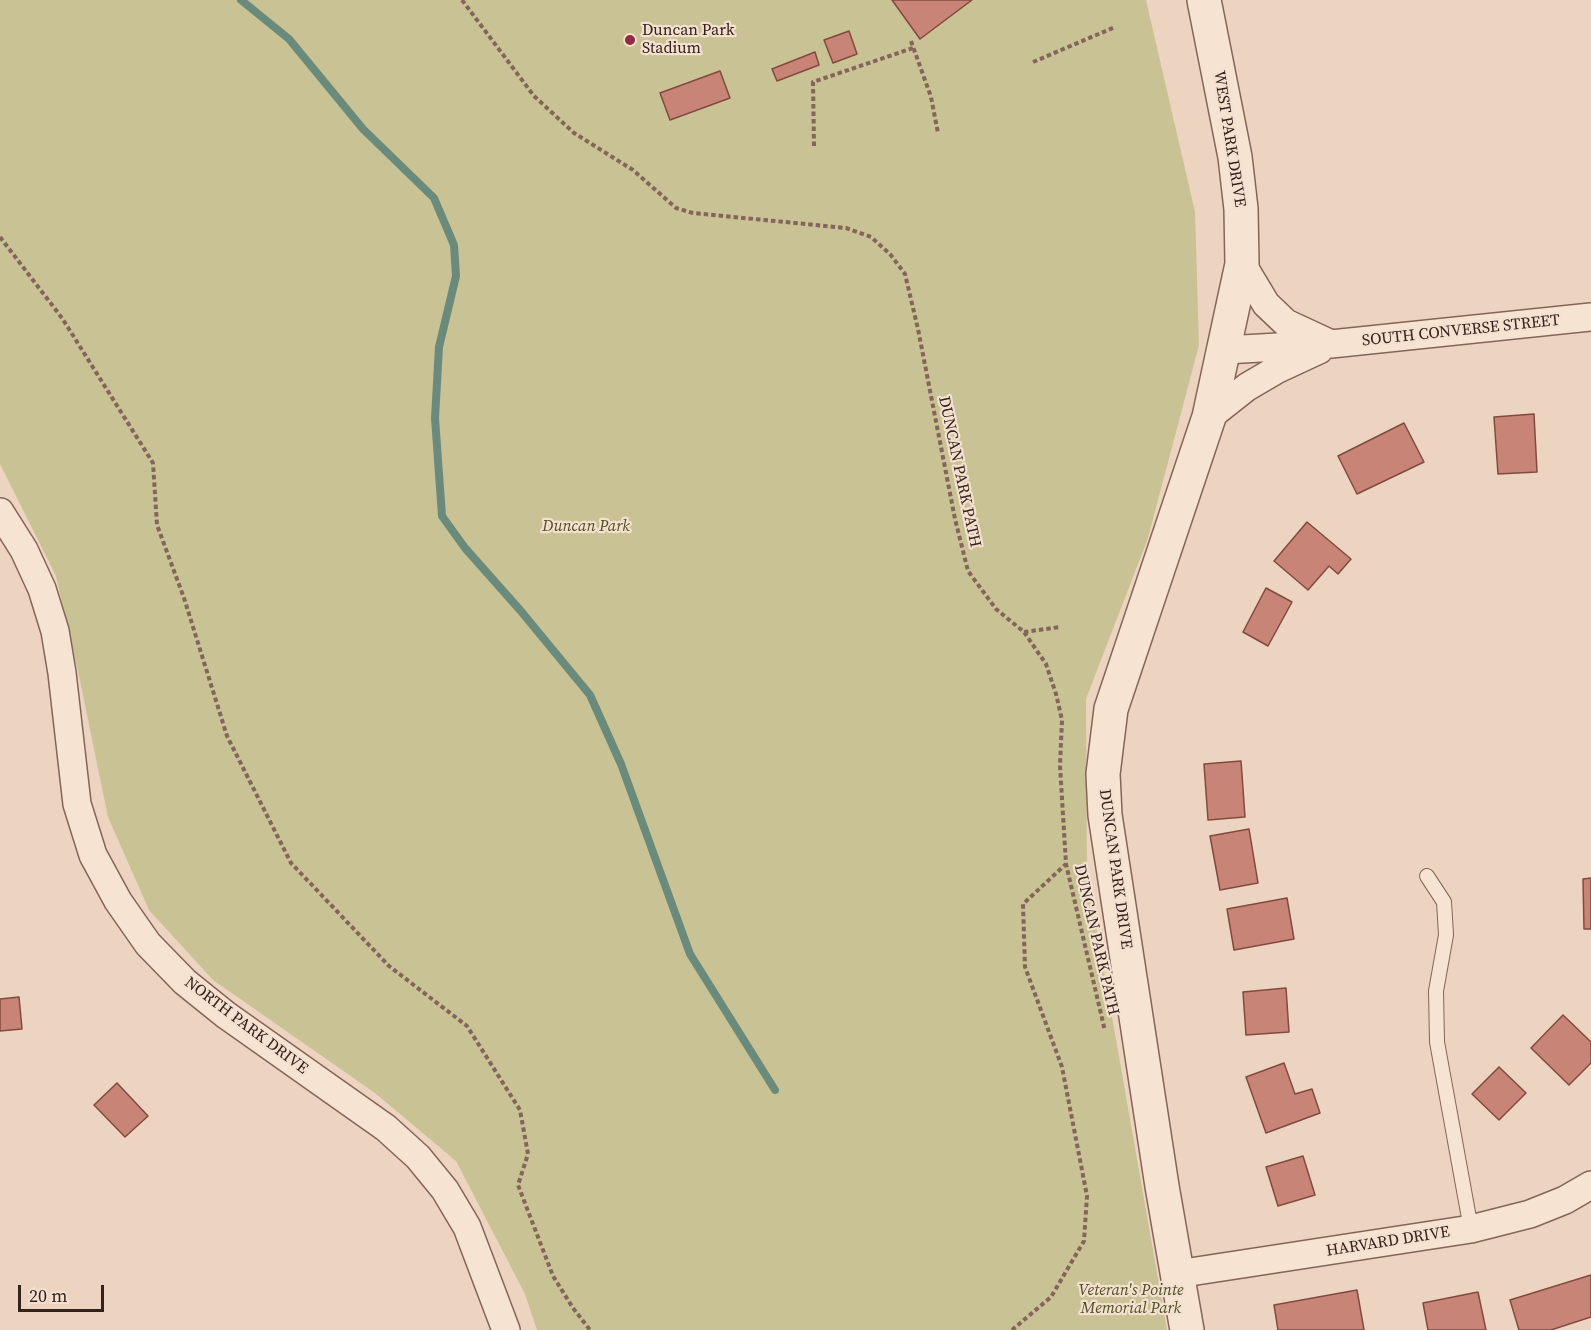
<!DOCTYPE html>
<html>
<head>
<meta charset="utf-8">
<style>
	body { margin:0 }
	#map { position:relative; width:1591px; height:1330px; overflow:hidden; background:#ecd4c0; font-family:"Source Serif 4",serif }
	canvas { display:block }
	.scale { position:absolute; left:18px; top:1285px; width:86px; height:27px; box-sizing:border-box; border:3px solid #34221c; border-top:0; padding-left:8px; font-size:18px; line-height:21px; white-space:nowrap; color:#34221c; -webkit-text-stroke:4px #f3e0cf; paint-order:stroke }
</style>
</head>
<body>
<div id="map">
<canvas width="1591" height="1330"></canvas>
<div class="scale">20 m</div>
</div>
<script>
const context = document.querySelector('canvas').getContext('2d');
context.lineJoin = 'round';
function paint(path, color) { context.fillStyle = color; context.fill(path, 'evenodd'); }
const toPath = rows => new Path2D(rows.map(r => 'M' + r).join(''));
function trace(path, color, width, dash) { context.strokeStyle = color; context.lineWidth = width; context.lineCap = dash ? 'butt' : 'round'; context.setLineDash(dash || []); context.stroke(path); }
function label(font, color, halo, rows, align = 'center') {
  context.font = font + ' "Source Serif 4",serif'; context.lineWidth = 4.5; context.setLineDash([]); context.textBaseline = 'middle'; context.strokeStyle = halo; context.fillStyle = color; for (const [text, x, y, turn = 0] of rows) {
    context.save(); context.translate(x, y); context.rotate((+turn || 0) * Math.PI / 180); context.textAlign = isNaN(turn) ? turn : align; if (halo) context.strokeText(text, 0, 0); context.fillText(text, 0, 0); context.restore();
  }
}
paint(toPath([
	[0,0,1146,0,1195,212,1199,345,1148,538,1086,699,1087,874,1167,1330,537,1330,525,1294,456,1161,375,1093,213,980,149,910,108,817,79,676,56,576,0,464]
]), '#c9c294');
trace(toPath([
	[241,0,289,39,363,129,434,198,454,245,456,276,439,347,435,418,442,516,465,548,520,610,590,695,621,764,690,954,775,1090]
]), '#6a8b7b', 8);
const building = toPath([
	[892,0,972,0,920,39,892,0],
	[849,31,857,54,833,63,824,40,849,31],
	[815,52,819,65,777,81,772,69,815,52],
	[720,71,730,98,670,120,660,93,720,71],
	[1534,414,1537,472,1498,474,1494,417,1534,414],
	[1404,423,1424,462,1357,494,1338,456,1404,423],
	[1307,522,1351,559,1338,574,1329,566,1308,590,1274,561,1307,522],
	[1266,588,1292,602,1268,646,1243,632,1266,588],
	[1241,761,1245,817,1208,820,1204,764,1241,761],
	[1249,829,1258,883,1220,890,1210,836,1249,829],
	[1591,878,1591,929,1584,929,1583,879,1591,878],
	[1287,898,1294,939,1234,950,1227,909,1287,898],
	[1286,988,1289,1032,1246,1035,1243,992,1286,988],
	[19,997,22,1029,0,1031,0,999,19,997],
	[1563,1015,1591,1042,1591,1063,1569,1085,1531,1048,1563,1015],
	[1284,1063,1295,1094,1312,1089,1320,1113,1266,1133,1246,1077,1284,1063],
	[1499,1067,1526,1093,1499,1120,1472,1094,1499,1067],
	[117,1083,148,1116,125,1137,94,1105,117,1083],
	[1303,1156,1315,1195,1278,1206,1266,1167,1303,1156],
	[1591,1275,1591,1317,1551,1330,1519,1330,1510,1300,1591,1275],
	[1357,1290,1364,1330,1278,1330,1274,1305,1357,1290],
	[1478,1292,1486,1330,1428,1330,1423,1303,1478,1292]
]);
paint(building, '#c88577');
trace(building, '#824a3f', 1.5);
const service = toPath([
	[1427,876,1444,902,1446,935,1436,991,1437,1042,1471,1229]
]);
const minor = toPath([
	[1242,264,1266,304,1286,323,1327,342],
	[1225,350,1331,344,1591,317],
	[1209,417,1247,387,1276,370,1319,350],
	[0,512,24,550,42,589,55,631,62,673,77,804,93,855,118,901,148,944,185,982,226,1015,386,1128,418,1157,445,1190,467,1227,506,1330],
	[1177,1274,1471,1229,1530,1214,1565,1200,1591,1185]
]);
const tertiary = toPath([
	[1187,1330,1162,1186,1105,815,1103,774,1111,709,1209,417,1242,264,1241,209,1235,157,1204,0]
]);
trace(service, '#846559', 16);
trace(minor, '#846559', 30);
trace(tertiary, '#846559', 36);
trace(toPath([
	[462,0,534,96,574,133,633,170,676,208,693,213,846,228,871,237,890,254,905,274,918,329,955,519,968,571,996,609,1024,632,1046,664,1056,694,1062,720,1060,766,1066,864,1105,1031],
	[911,41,931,97,938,133],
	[1033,62,1115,27],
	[814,146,813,82,913,48],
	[0,237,62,318,153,463,157,525,184,598,227,736,291,863,389,966,467,1026,520,1110,528,1154,518,1185,553,1276,573,1308,590,1330],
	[1024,632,1060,627],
	[1012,1330,1051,1297,1084,1241,1087,1196,1062,1067,1025,967,1023,904,1066,864]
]), '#846559', 4, [4.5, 3]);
trace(service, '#f7e3d2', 14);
trace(minor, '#f7e3d2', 27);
trace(tertiary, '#f7e3d2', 33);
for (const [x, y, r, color] of [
	[630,40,6,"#902b44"]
]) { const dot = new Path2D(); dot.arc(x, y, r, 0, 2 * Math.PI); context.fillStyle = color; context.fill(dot); trace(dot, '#f3e0cf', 2); }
label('16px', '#34221c', '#f3e0cf', [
	["Duncan Park",642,31],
	["Stadium",642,49]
], 'left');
label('16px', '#34221c', '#f3e0cf', [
	["WEST PARK DRIVE",1229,139,81],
	["SOUTH CONVERSE STREET",1461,331,-6],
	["DUNCAN PARK PATH",959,472,78],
	["DUNCAN PARK DRIVE",1115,869,82],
	["DUNCAN PARK PATH",1096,940,77],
	["NORTH PARK DRIVE",246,1026,37],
	["HARVARD DRIVE",1388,1242,-9]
]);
label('italic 16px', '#4f4f24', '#f3e0cf', [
	["Duncan Park",586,527],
	["Veteran's Pointe",1131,1291],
	["Memorial Park",1131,1309]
]);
</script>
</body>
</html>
